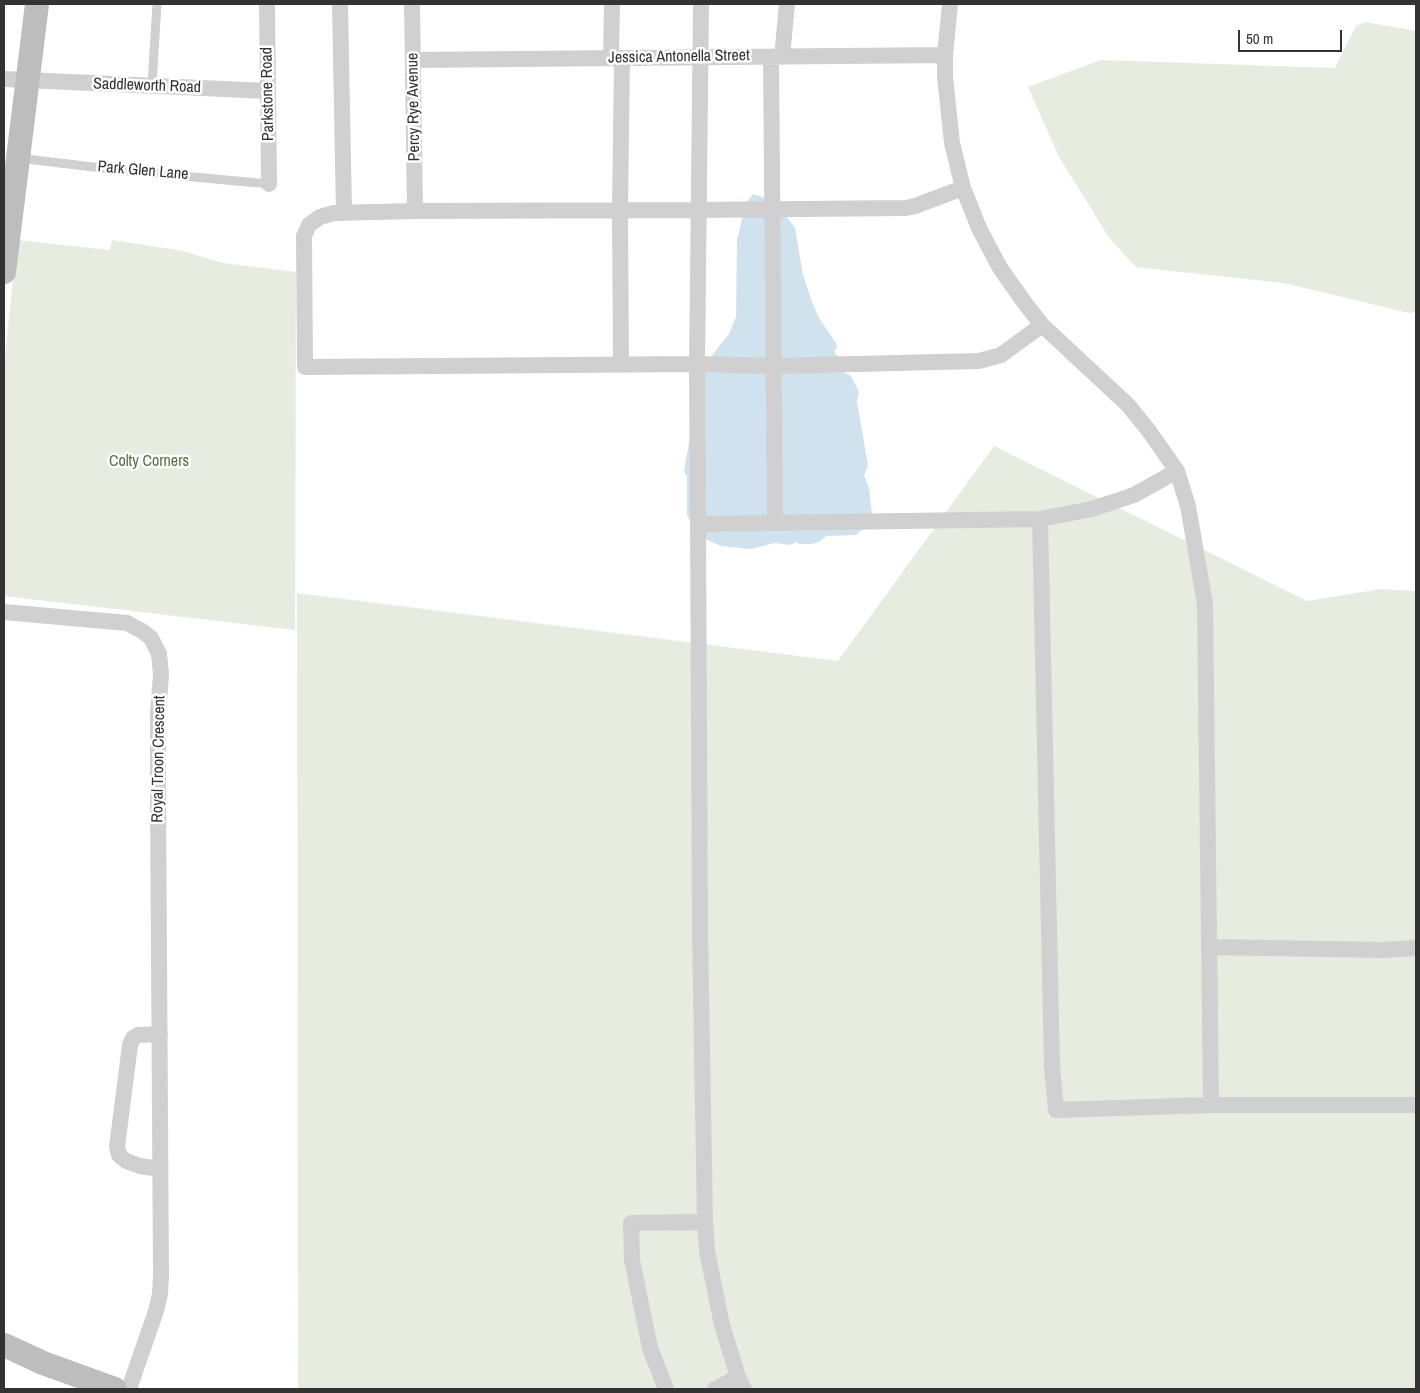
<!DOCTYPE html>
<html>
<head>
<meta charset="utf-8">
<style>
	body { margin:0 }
	#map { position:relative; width:1420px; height:1393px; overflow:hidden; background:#fff; font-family:"Archivo Narrow",sans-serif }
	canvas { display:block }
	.frame { position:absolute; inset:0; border:5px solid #333; pointer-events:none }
	.scale { position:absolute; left:1238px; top:30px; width:104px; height:22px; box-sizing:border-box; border:2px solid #333; border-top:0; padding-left:6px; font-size:15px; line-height:18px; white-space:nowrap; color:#333; -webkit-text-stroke:4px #fff; paint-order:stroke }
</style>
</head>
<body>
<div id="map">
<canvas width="1420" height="1393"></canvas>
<div class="frame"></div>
<div class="scale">50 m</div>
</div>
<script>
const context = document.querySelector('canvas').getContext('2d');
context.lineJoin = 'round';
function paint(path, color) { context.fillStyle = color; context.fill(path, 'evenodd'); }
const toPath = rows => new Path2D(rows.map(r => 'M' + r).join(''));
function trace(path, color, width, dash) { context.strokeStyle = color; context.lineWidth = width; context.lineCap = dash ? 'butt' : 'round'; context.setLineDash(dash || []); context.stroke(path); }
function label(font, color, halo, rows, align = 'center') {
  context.font = font + ' "Archivo Narrow",sans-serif'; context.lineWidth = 5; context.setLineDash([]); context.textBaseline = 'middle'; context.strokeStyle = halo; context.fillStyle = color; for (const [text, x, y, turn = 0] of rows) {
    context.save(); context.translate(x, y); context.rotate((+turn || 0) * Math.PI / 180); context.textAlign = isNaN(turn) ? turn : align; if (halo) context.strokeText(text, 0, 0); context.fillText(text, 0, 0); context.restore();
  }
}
paint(toPath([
	[1365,22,1416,31,1416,312,1409,313,1284,283,1136,267,1110,239,1059,157,1028,87,1101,60,1335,68,1356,26],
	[17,240,110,250,112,240,183,251,223,263,296,272,295,630,4,596,4,367],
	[994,446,1307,601,1381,589,1416,591,1416,1389,298,1389,297,593,838,661]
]), '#e6ecdf');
paint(toPath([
	[753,194,775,201,795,228,803,275,812,302,819,318,836,343,837,347,834,352,844,364,843,372,851,376,859,392,857,401,868,466,864,475,869,488,872,514,866,526,856,535,826,536,819,542,811,544,799,544,796,542,790,545,775,543,750,549,721,546,698,536,687,515,687,476,684,471,690,437,706,363,729,334,736,317,737,240,746,203]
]), '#cfe2ee');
trace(toPath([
	[152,85,157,4],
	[18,158,118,170,269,184]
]), '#d0d0d0', 9);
trace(toPath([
	[267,4,269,184],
	[340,4,344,213],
	[412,4,415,211],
	[701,4,697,364,698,524,1040,519,1092,509,1134,495,1177,471,1149,431,1128,405,1042,325,1027,306,1000,268,979,228,963,188,952,143,945,77,945,55,950,4],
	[771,57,775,523],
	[782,57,787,4],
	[611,58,612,4],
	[413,60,945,55],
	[4,79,268,91],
	[963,188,915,206,906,208,698,210,415,211,334,213,320,217,309,225,304,236,305,367,697,364,774,366,979,361,1001,355,1042,325],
	[621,365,620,211,622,58],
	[1040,519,1052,1066,1056,1110,1211,1105,1205,604,1188,506,1177,471],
	[698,524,700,934,705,1222,707,1251,722,1325,738,1377,744,1389],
	[4,612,127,623,142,631,151,638,159,654,161,674,158,715,158,793,161,1276,160,1294,156,1311,129,1389],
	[1209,947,1382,950,1416,948],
	[1211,1105,1416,1105],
	[160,1169,140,1166,126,1161,119,1155,117,1147,130,1045,133,1038,138,1035,160,1034],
	[666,1389,650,1348,632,1260,631,1223,705,1222],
	[715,1389,738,1377]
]), '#d0d0d0', 16);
trace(toPath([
	[4,272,37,4],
	[4,1345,43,1363,115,1389]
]), '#bdbdbd', 24);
label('16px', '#333', '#fff', [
	["Jessica Antonella Street",679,57,-1],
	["Saddleworth Road",147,86,2],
	["Parkstone Road",268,94,-91],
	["Percy Rye Avenue",414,107,-91],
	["Park Glen Lane",143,171,5],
	["Royal Troon Crescent",159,759,-89]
]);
label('16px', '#56703f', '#fff', [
	["Colty Corners",149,462]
]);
</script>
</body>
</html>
